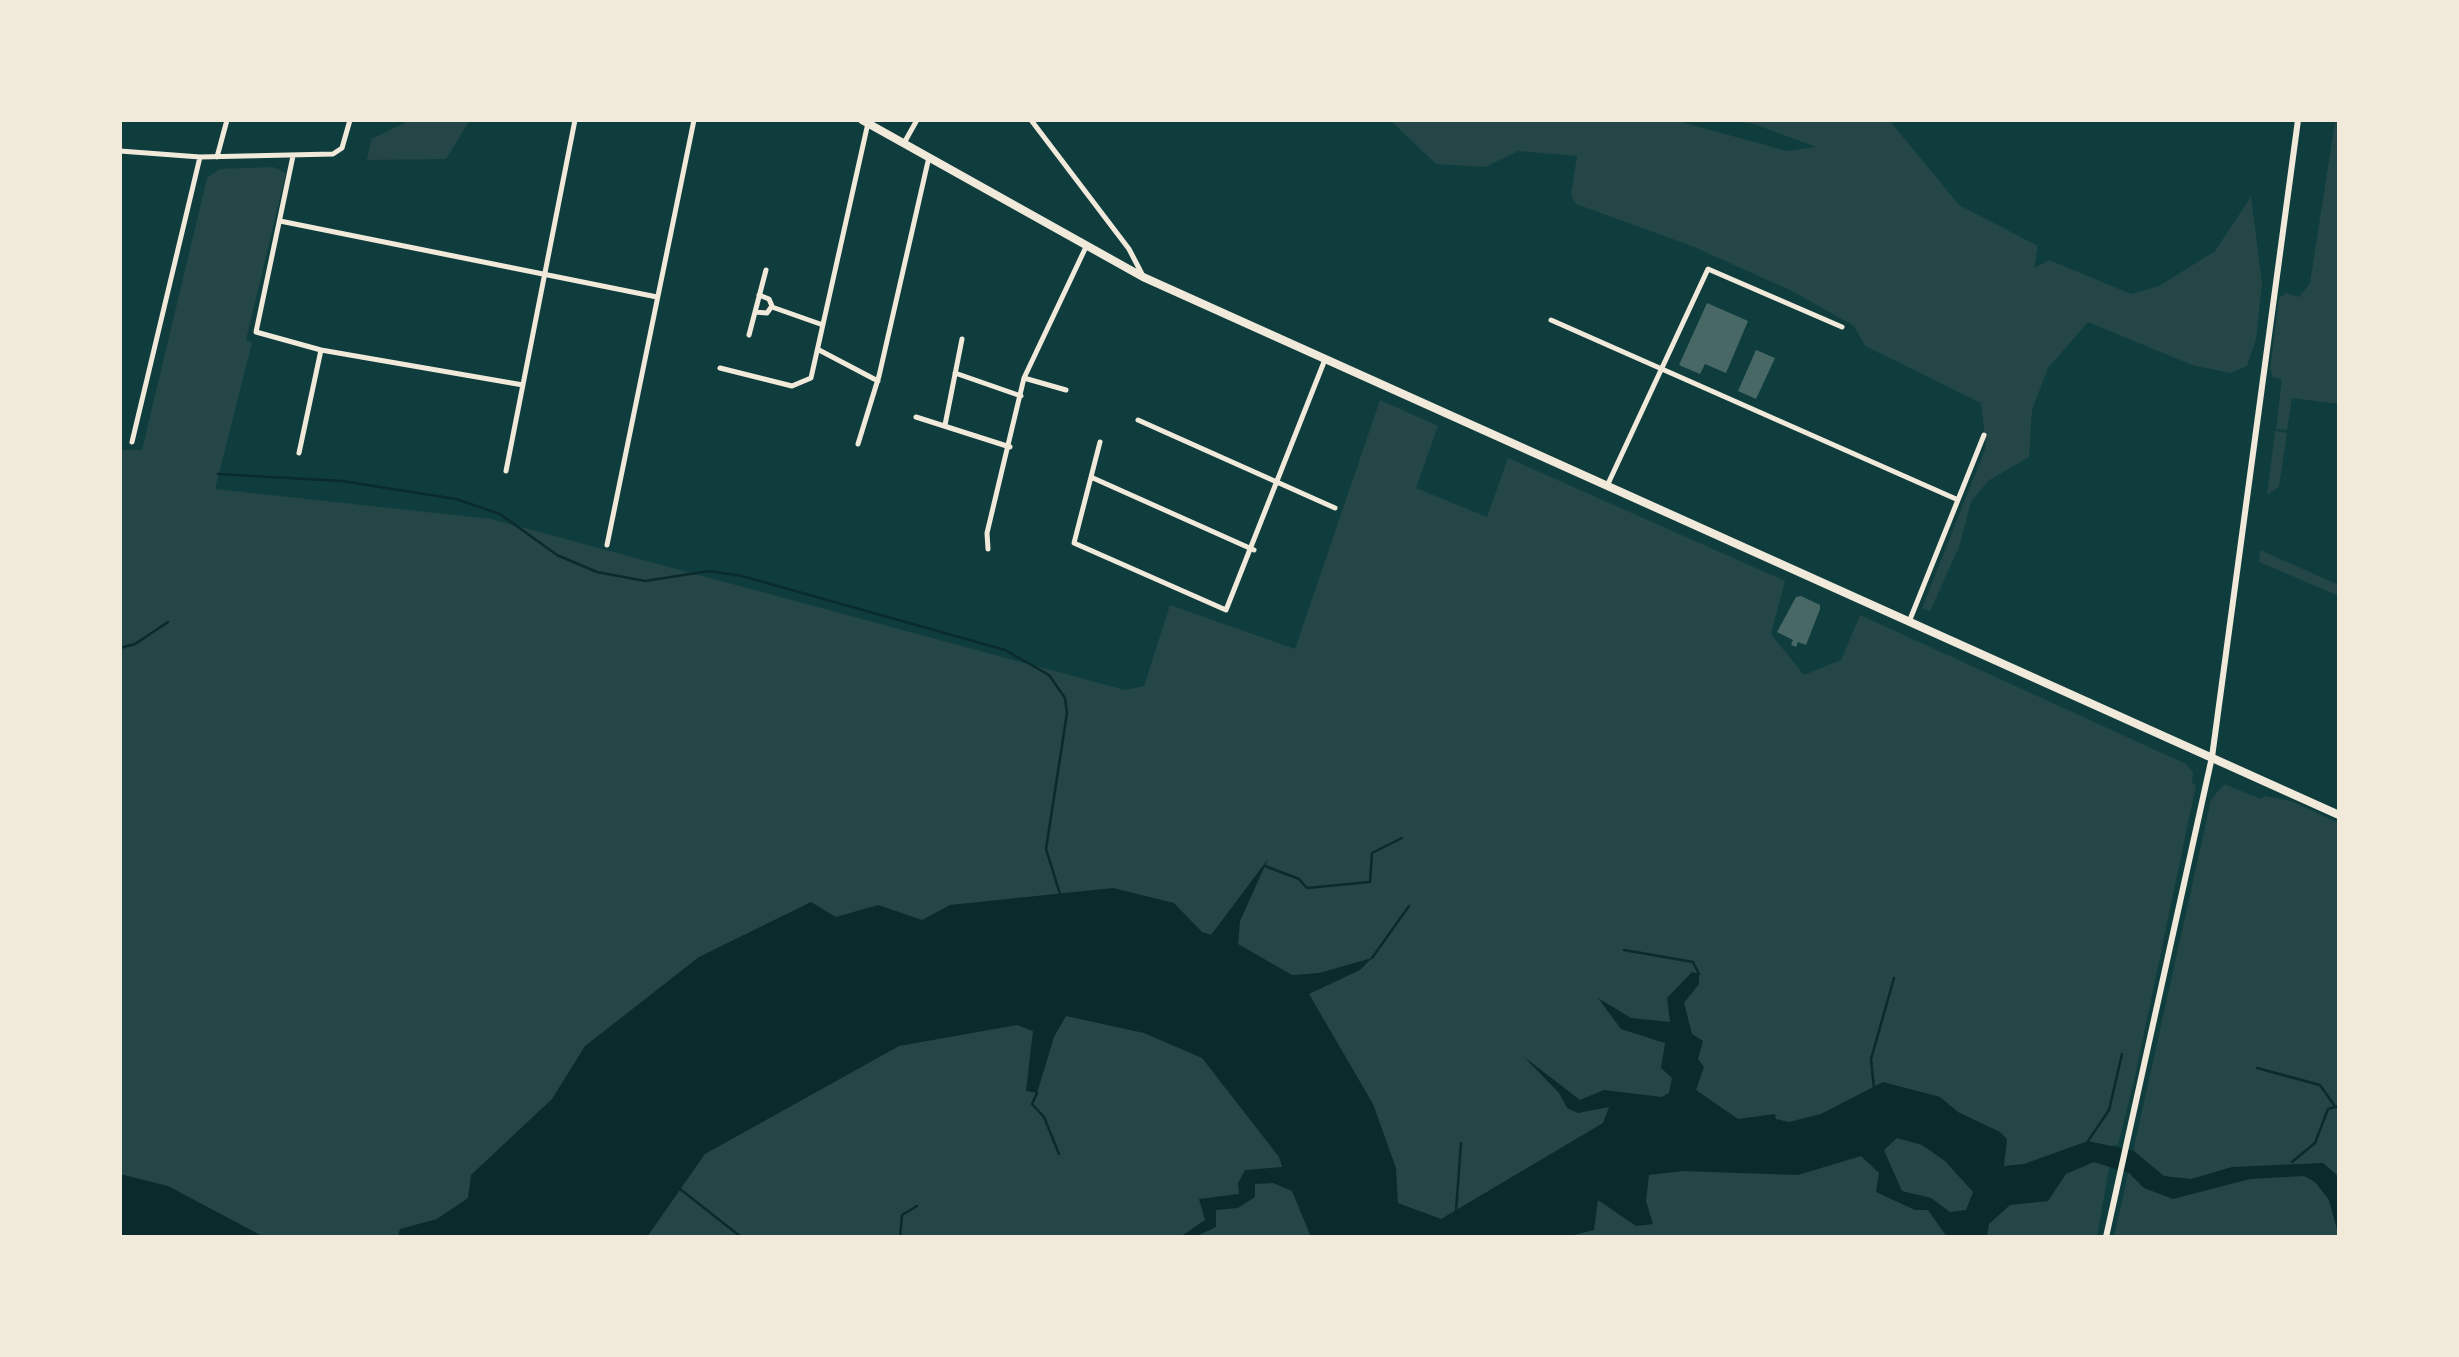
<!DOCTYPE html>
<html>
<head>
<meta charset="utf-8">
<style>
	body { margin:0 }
	#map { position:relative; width:2459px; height:1357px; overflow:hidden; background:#0f3d3e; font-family:"DejaVu Sans",sans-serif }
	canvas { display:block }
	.frame { position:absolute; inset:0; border:122px solid #f1e9da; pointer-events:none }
</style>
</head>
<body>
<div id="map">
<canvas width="2459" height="1357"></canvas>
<div class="frame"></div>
</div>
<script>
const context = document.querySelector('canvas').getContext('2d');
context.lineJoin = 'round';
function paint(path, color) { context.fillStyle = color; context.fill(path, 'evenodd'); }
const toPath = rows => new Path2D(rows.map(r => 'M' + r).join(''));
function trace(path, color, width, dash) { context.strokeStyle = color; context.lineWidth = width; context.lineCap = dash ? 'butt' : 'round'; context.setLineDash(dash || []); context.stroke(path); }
paint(toPath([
	[411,120,470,120,446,159,367,160,371,139],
	[1390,120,1674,120,1787,151,1816,147,1754,124,1731,120,1889,120,1959,205,2038,246,2034,268,2049,260,2131,294,2159,286,2215,251,2251,197,2262,283,2256,339,2247,366,2230,373,2192,365,2088,322,2048,368,2032,410,2029,457,1988,481,1971,502,1959,547,1930,611,1922,608,1986,447,1981,403,1865,346,1854,326,1794,292,1692,246,1576,204,1571,194,1577,156,1518,151,1485,167,1436,164],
	[2335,122,2339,123,2339,404,2292,398,2287,430,2276,429,2282,380,2273,377,2270,369,2279,298,2286,293,2299,297,2310,283],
	[273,167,286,173,246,340,252,343,215,489,491,519,1125,690,1144,686,1170,605,1295,649,1380,400,1438,426,1416,488,1487,517,1508,458,1785,581,1771,634,1804,675,1841,660,1860,615,2186,764,2193,772,2192,783,2196,785,2134,1081,2118,1145,2113,1145,2097,1237,120,1237,120,450,142,450,207,178,220,169],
	[2275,431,2287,433,2279,487,2267,495],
	[2260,550,2339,585,2339,596,2259,562],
	[2224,784,2261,799,2264,796,2291,801,2339,823,2339,1237,2114,1237,2211,800]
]), '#244646');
paint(toPath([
	[1268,859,1240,921,1238,944,1292,975,1319,973,1372,958,1360,970,1309,994,1373,1104,1396,1168,1398,1203,1441,1219,1603,1123,1609,1107,1578,1113,1567,1108,1559,1093,1523,1056,1580,1100,1604,1090,1662,1097,1669,1093,1672,1078,1661,1068,1665,1043,1621,1029,1598,998,1631,1018,1670,1022,1667,998,1692,972,1699,974,1699,984,1684,1003,1692,1034,1703,1041,1698,1059,1704,1067,1696,1090,1738,1119,1775,1114,1776,1119,1789,1122,1821,1114,1883,1082,1940,1097,1958,1112,2000,1132,2007,1139,2004,1166,2024,1164,2088,1141,2134,1151,2164,1176,2191,1179,2232,1167,2323,1163,2339,1177,2339,1237,2329,1200,2315,1182,2304,1176,2250,1179,2173,1199,2144,1188,2129,1173,2094,1162,2066,1174,2048,1201,2010,1205,1989,1224,1987,1237,1947,1237,1928,1210,1915,1210,1876,1192,1879,1173,1861,1156,1798,1175,1683,1171,1649,1175,1646,1201,1653,1224,1636,1226,1598,1200,1594,1230,1566,1237,1311,1237,1292,1191,1273,1183,1255,1184,1255,1197,1238,1208,1216,1210,1216,1227,1195,1237,1180,1237,1205,1220,1199,1199,1239,1194,1238,1183,1245,1170,1282,1167,1279,1157,1202,1058,1144,1033,1066,1016,1054,1037,1037,1093,1026,1091,1033,1031,1017,1025,899,1046,705,1154,647,1237,398,1237,400,1229,437,1219,468,1198,471,1175,552,1099,585,1046,699,957,811,902,836,917,878,905,922,920,950,905,1113,888,1174,903,1202,932,1211,935],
	[1897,1138,1922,1145,1945,1161,1973,1192,1966,1210,1950,1212,1931,1198,1902,1191,1884,1150],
	[120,1174,168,1186,264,1237,120,1237]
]), '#0a2a2b');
trace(toPath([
	[218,474,342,481,456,499,500,514,557,555,597,572,645,581,709,571,742,576,1005,650,1049,675,1065,698,1067,713,1046,849,1060,894],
	[120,648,135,644,168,622],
	[1265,866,1299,879,1307,888,1370,882,1372,853,1402,838],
	[1624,950,1693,962,1699,974],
	[1372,958,1409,906],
	[2257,1068,2320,1085,2334,1105],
	[1874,1089,1871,1059,1894,978],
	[1037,1093,1032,1104,1044,1117,1059,1154],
	[2088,1141,2109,1110,2122,1054],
	[2292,1162,2315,1143,2328,1109,2339,1106],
	[680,1189,741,1237],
	[1456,1211,1461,1143],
	[900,1237,902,1215,917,1206]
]), '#0a2a2b', 2.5);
paint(toPath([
	[1707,303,1748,321,1726,373,1705,364,1700,374,1679,365],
	[1756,350,1775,358,1756,399,1738,391],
	[1801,596,1820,605,1820,609,1806,645,1798,642,1796,647,1791,645,1793,640,1777,632,1796,597]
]), '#486865');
trace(toPath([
	[1031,120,1129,249,1143,276],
	[904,143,917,120],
	[120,151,200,157,333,154,342,148,350,120],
	[293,156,256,332,321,350,523,385],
	[217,157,227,120],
	[280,221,657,297],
	[772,307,823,325],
	[755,312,767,313,772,306,769,299,759,295],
	[1551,320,1956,499],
	[749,335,766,270],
	[819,350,878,381],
	[720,368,792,386,811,378,868,123],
	[955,373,1021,396],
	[1024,378,1066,390],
	[916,417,1010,447],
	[1138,420,1335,508],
	[945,425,962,339],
	[132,442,200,157],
	[1100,442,1074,543,1226,610,1324,362],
	[858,444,879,376,929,157],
	[299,453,321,350],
	[506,471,575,120],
	[1093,478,1254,550],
	[1607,486,1708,269,1842,327],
	[607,545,694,120],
	[988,549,987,533,1024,378,1085,249],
	[1909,622,1984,435]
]), '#f1e9da', 5);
trace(toPath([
	[2106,1237,2212,757,2298,120]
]), '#f1e9da', 6);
trace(toPath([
	[862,120,1143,277,2339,815]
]), '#f1e9da', 8);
</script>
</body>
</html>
